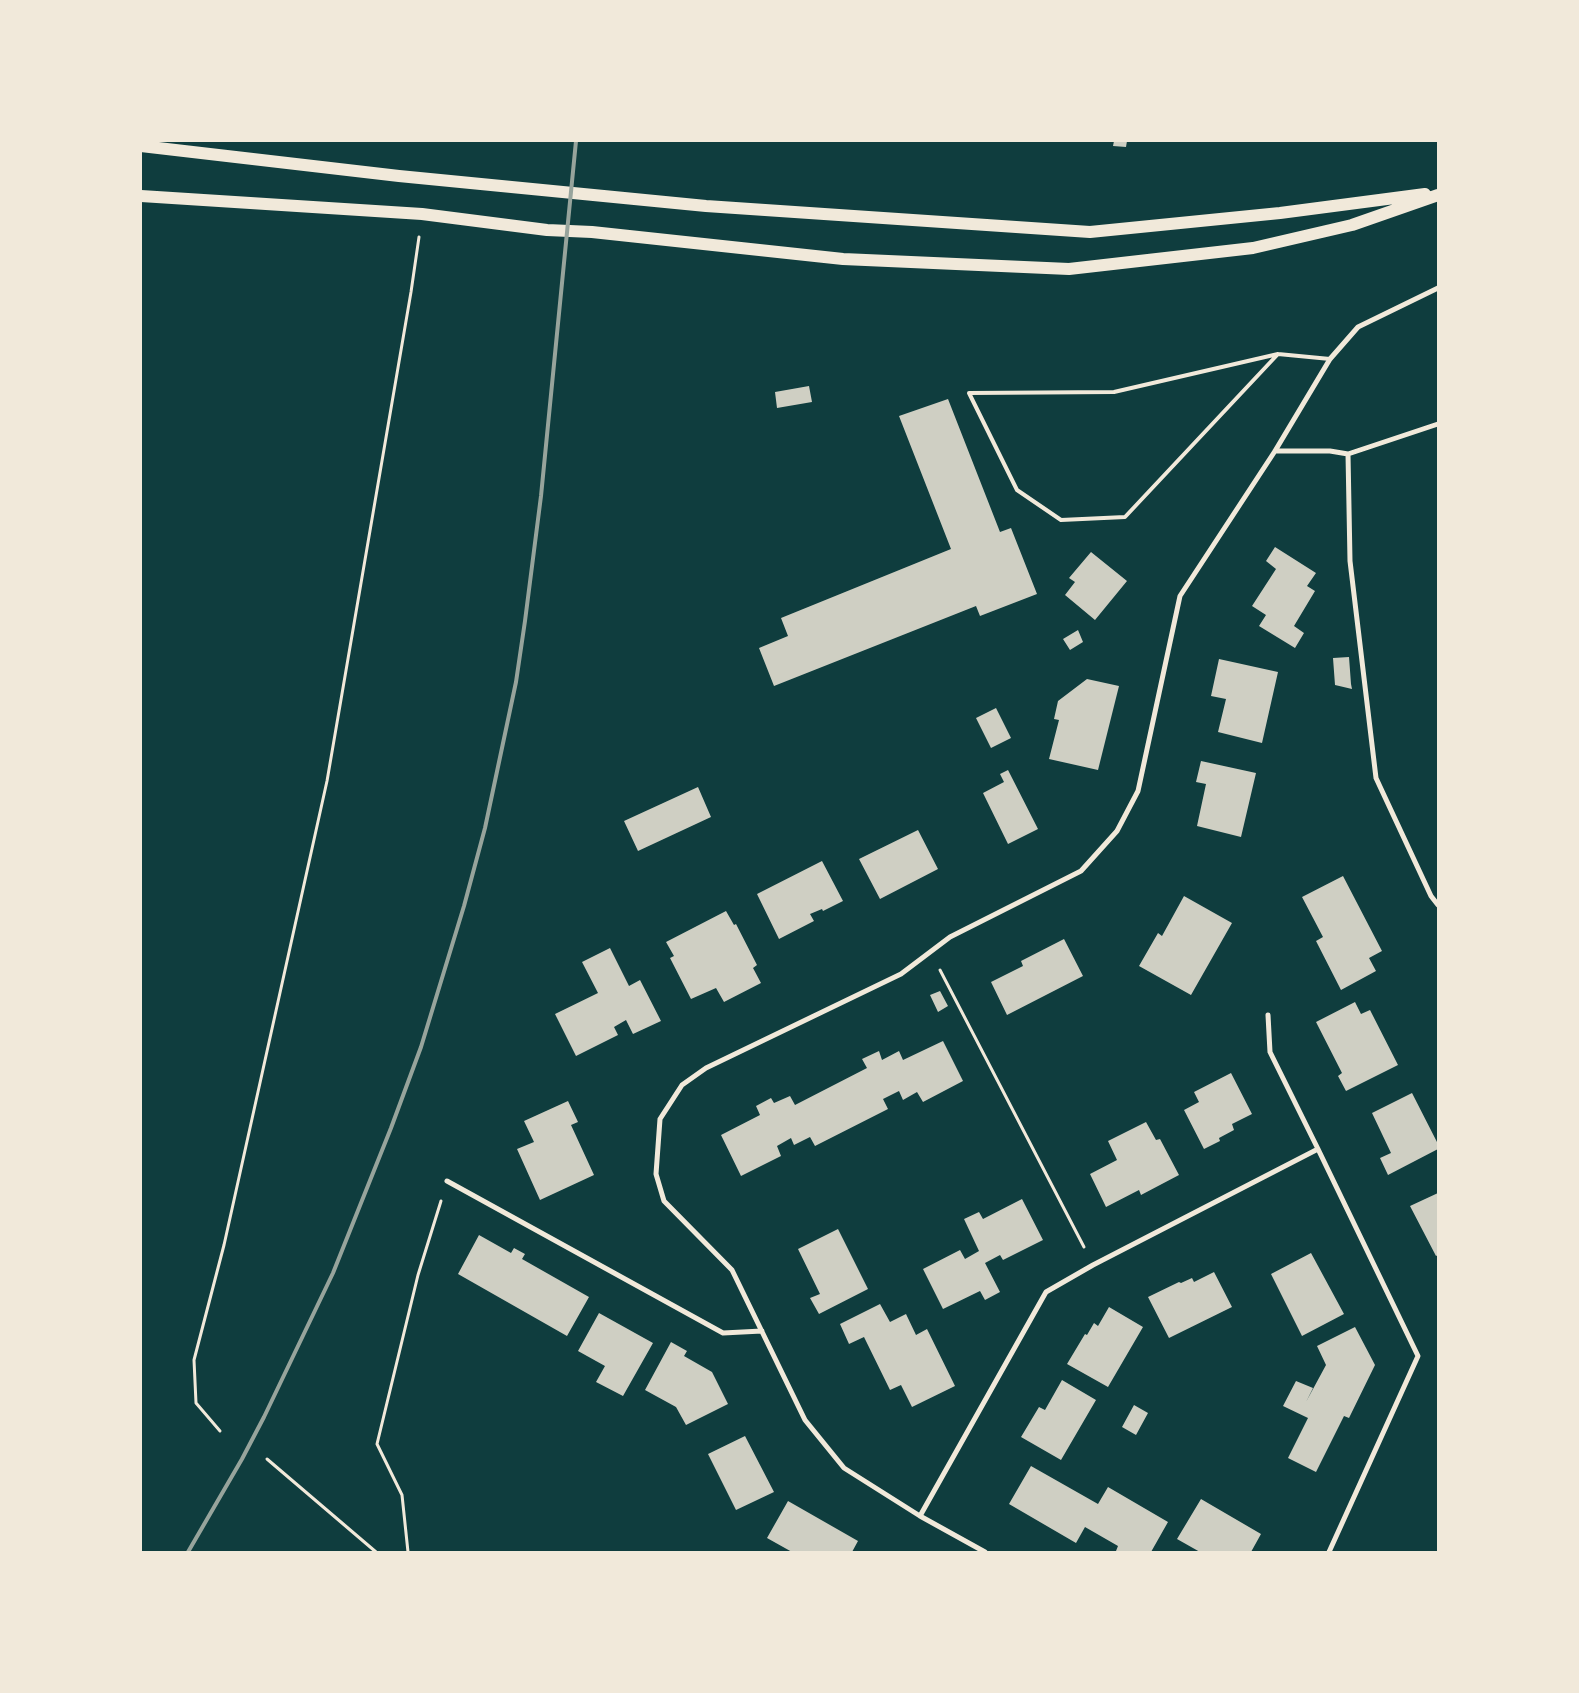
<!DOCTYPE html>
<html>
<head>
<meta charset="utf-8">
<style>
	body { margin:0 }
	#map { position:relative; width:1579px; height:1693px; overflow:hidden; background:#0f3d3e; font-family:Barlow,sans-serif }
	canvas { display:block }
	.frame { position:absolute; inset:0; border:142px solid #f1e9da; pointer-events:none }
</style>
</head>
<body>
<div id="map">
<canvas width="1579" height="1693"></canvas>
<div class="frame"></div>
</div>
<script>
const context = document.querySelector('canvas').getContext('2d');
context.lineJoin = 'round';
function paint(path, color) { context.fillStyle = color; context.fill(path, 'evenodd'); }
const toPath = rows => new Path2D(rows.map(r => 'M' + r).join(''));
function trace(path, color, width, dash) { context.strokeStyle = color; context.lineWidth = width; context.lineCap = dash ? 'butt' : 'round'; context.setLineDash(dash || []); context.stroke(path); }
paint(toPath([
	[1114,141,1127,141,1126,147,1113,146],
	[809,386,812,402,777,408,775,392],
	[948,399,1000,532,1011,528,1037,594,980,616,976,606,774,686,759,648,788,636,781,618,951,549,899,416],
	[1275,547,1316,573,1307,586,1315,591,1294,626,1304,633,1295,648,1259,626,1266,615,1252,606,1276,569,1266,561],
	[1091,552,1127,581,1095,620,1065,595,1075,582,1069,578],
	[1078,630,1083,642,1070,650,1063,639],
	[1349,657,1351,684,1352,689,1335,685,1333,658],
	[1219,659,1278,672,1262,743,1218,732,1226,699,1211,696],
	[1087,679,1119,686,1098,770,1049,759,1059,720,1054,719,1058,701],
	[996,708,1011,738,991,748,976,718],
	[1201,761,1256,773,1241,837,1197,826,1206,784,1196,782],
	[1008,770,1038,829,1008,844,983,793,1004,782,1000,774],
	[698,787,711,817,638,851,624,821],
	[918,830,938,869,880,899,859,859],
	[822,861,843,901,823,911,822,909,810,914,814,921,779,939,757,894],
	[1343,876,1382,951,1369,958,1376,971,1341,990,1316,941,1323,937,1302,897],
	[1184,896,1232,923,1191,995,1139,966,1158,933,1162,936],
	[726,911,734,925,736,924,757,965,753,968,761,983,724,1002,716,988,691,999,670,958,674,956,666,942],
	[1064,939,1083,976,1007,1015,991,982,1023,966,1021,961],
	[610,948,629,986,640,980,661,1021,633,1034,626,1020,614,1027,618,1035,576,1056,555,1014,598,993,582,962],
	[940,991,948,1006,938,1012,930,995],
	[1355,1002,1361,1014,1370,1010,1398,1065,1346,1091,1338,1076,1342,1073,1316,1022],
	[943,1041,963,1081,923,1102,917,1092,903,1100,899,1091,883,1099,888,1109,815,1146,810,1137,794,1145,791,1138,777,1146,781,1156,741,1176,721,1135,760,1115,756,1106,771,1098,774,1103,790,1096,795,1105,867,1068,862,1059,879,1051,882,1060,899,1051,903,1060],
	[1231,1073,1252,1114,1232,1124,1234,1130,1219,1138,1220,1141,1204,1149,1184,1110,1199,1102,1194,1092],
	[1412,1093,1438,1144,1438,1149,1388,1175,1380,1158,1391,1153,1372,1113],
	[568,1101,578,1122,571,1125,594,1175,540,1200,517,1149,534,1142,524,1121],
	[1146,1122,1156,1140,1160,1139,1179,1175,1141,1195,1139,1190,1106,1207,1090,1174,1117,1160,1108,1141],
	[1438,1193,1438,1255,1436,1256,1410,1206],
	[1022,1199,1043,1240,1003,1260,1000,1255,985,1263,1000,1292,985,1300,980,1291,943,1309,923,1269,960,1250,965,1259,979,1251,964,1219,979,1212,983,1219],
	[838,1229,868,1289,819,1314,810,1298,820,1294,798,1249],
	[479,1235,511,1253,514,1248,525,1254,522,1259,589,1297,567,1336,458,1274],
	[1311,1253,1344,1314,1302,1336,1271,1274],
	[1214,1272,1232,1307,1169,1338,1148,1297,1179,1282,1181,1283,1192,1278,1194,1282],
	[880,1304,890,1322,906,1314,916,1335,927,1329,955,1386,912,1407,901,1385,890,1390,864,1337,849,1344,840,1324],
	[1109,1307,1143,1327,1108,1387,1067,1364,1085,1334,1087,1335,1094,1323,1098,1326],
	[599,1313,653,1343,623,1396,596,1382,605,1366,578,1351],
	[1355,1327,1375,1365,1349,1418,1344,1416,1316,1472,1288,1458,1308,1418,1283,1406,1296,1381,1313,1388,1306,1402,1326,1365,1317,1346],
	[671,1342,687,1351,684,1356,712,1372,728,1404,686,1425,676,1407,645,1390],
	[1062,1380,1096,1400,1061,1460,1021,1437,1039,1407,1045,1410],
	[1134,1405,1148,1413,1136,1435,1122,1427],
	[745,1436,774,1492,736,1510,708,1454],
	[1031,1466,1098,1504,1108,1487,1168,1522,1151,1552,1117,1552,1116,1551,1118,1546,1085,1527,1076,1543,1009,1504],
	[1201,1499,1261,1534,1251,1552,1200,1552,1177,1539],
	[788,1501,858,1541,852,1552,792,1552,767,1538]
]), '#cfcfc3');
trace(toPath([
	[940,970,1084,1247],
	[220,1431,196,1403,194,1360,224,1245,327,781,411,292,419,237],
	[267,1459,376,1552],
	[408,1552,402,1495,377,1444,418,1275,441,1201]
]), '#f1e9da', 3);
trace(toPath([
	[1278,354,1114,392,969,393,1017,490,1061,520,1125,517,1278,354,1330,359]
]), '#f1e9da', 4);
trace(toPath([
	[1275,451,1330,451,1348,454,1350,561,1376,778,1431,896,1438,905],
	[1348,454,1438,424],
	[1268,1015,1270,1052,1318,1149],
	[447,1181,723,1333,762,1331],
	[920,1516,1046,1292,1093,1265,1318,1149,1418,1356,1329,1552],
	[985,1552,920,1516,844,1468,805,1420,732,1270,664,1201,656,1174,660,1119,682,1085,706,1068,901,974,950,937,1081,871,1117,831,1138,791,1180,596,1275,451,1330,359,1358,327,1438,288]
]), '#f1e9da', 5);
trace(toPath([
	[141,146,399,176,706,206,1090,232,1280,213,1425,194],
	[141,196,422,214,547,230,592,232,843,259,1069,269,1253,248,1352,225,1438,195]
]), '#f1e9da', 12);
trace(toPath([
	[188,1552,242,1459,264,1417,333,1273,391,1128,421,1047,464,906,485,828,516,682,525,621,541,496,576,141]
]), '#97a49c', 4);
</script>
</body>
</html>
